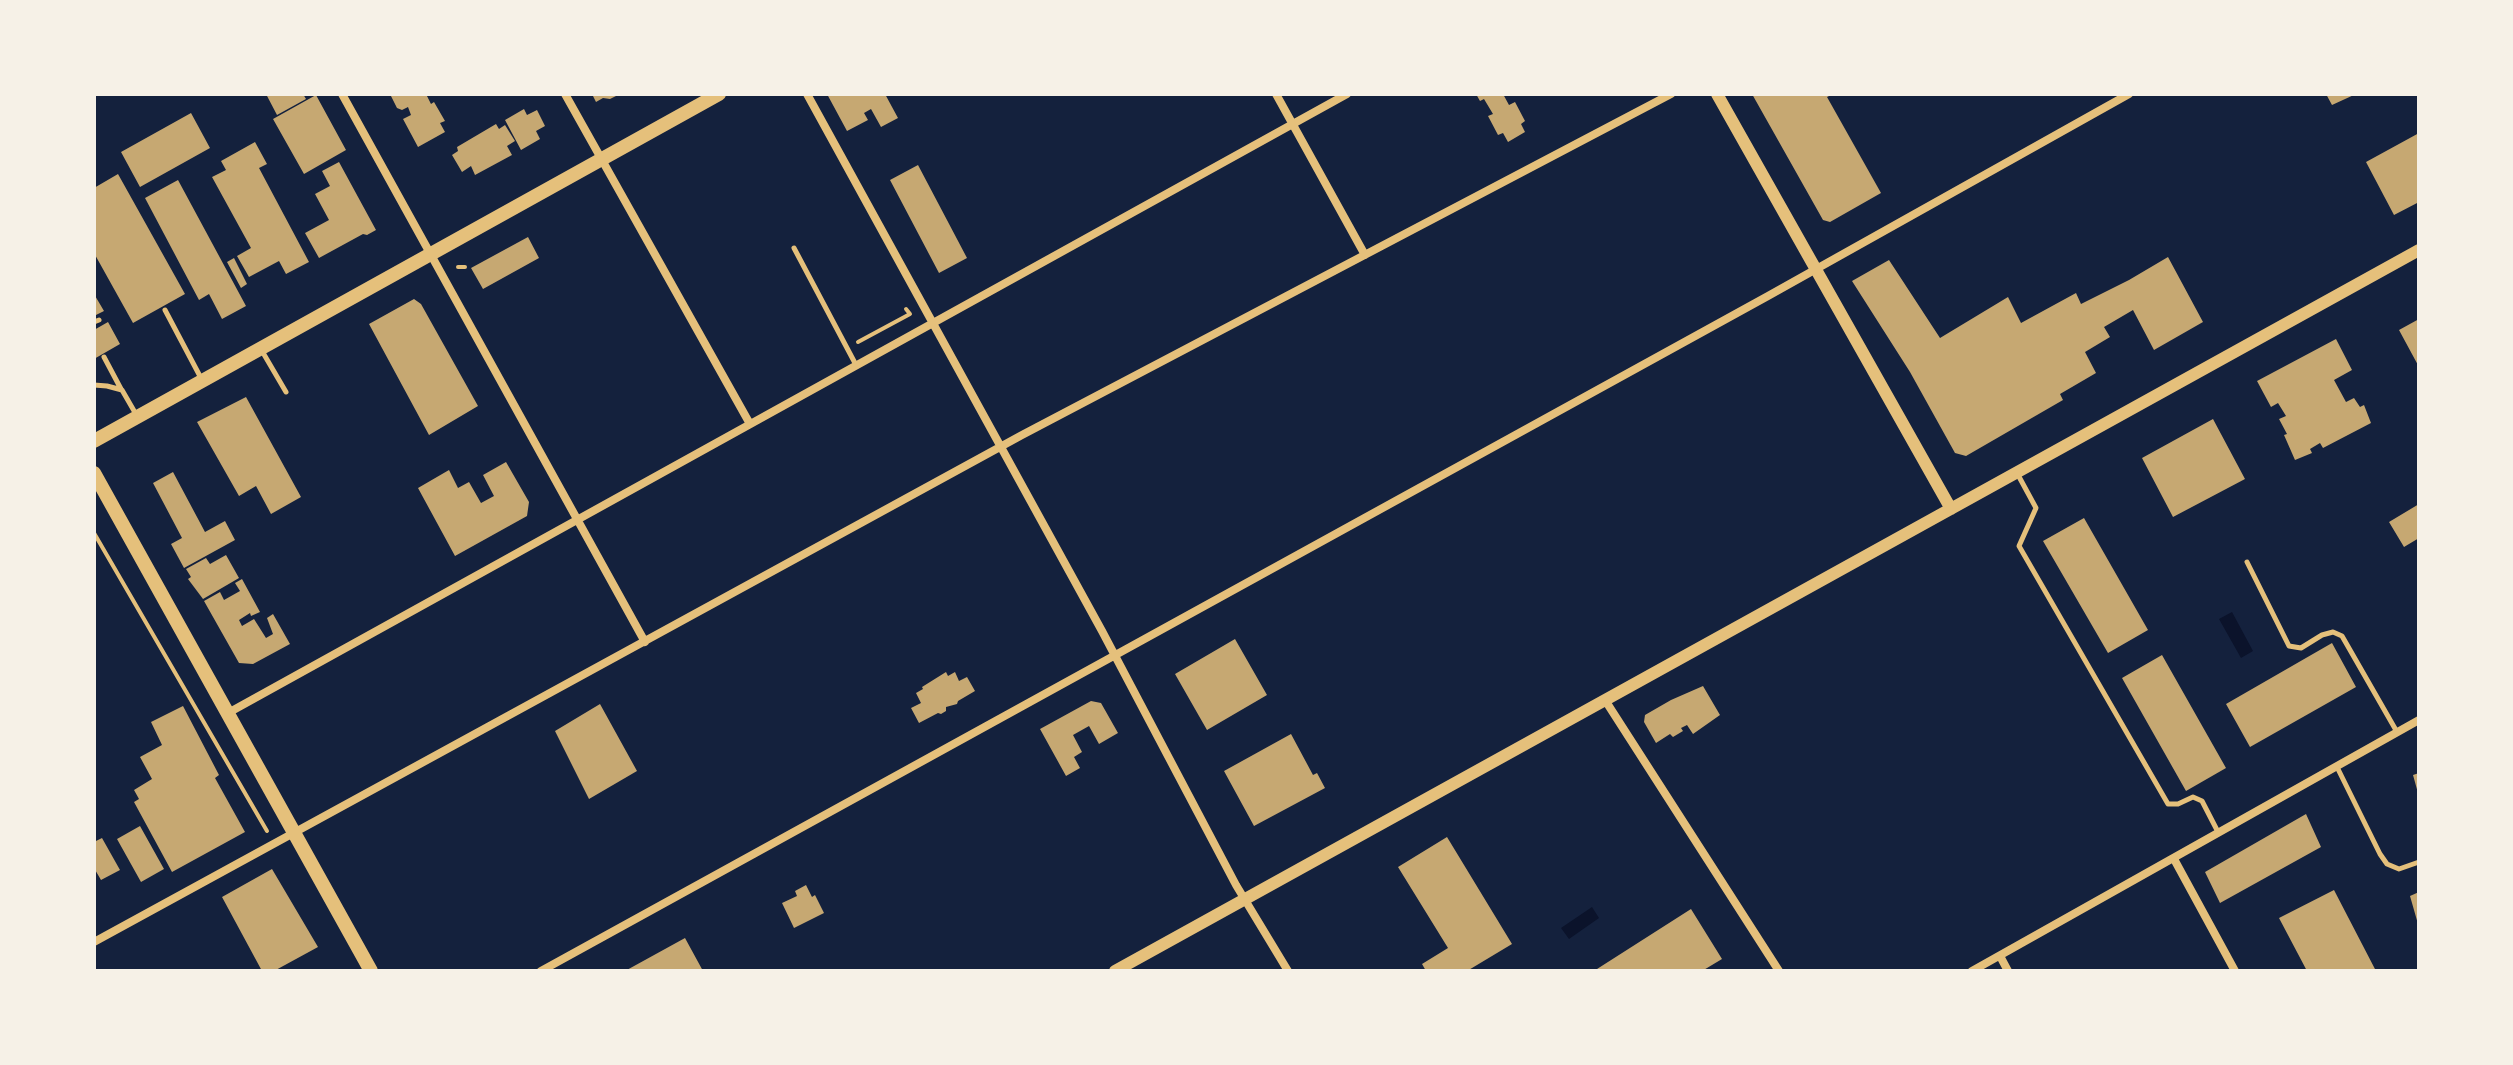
<!DOCTYPE html>
<html>
<head>
<meta charset="utf-8">
<style>
	body { margin:0 }
	#map { position:relative; width:2513px; height:1065px; overflow:hidden; background:#14213d; font-family:"Open Sans",sans-serif }
	canvas { display:block }
	.frame { position:absolute; inset:0; border:96px solid #f6f1e7; pointer-events:none }
</style>
</head>
<body>
<div id="map">
<canvas width="2513" height="1065"></canvas>
<div class="frame"></div>
</div>
<script>
const context = document.querySelector('canvas').getContext('2d');
context.lineJoin = 'round';
function paint(path, color) { context.fillStyle = color; context.fill(path, 'evenodd'); }
const toPath = rows => new Path2D(rows.map(r => 'M' + r).join(''));
function trace(path, color, width, dash) { context.strokeStyle = color; context.lineWidth = width; context.lineCap = dash ? 'butt' : 'round'; context.setLineDash(dash || []); context.stroke(path); }
paint(toPath([
	[2232,612,2253,651,2241,658,2219,619],
	[1592,907,1599,918,1569,939,1561,928]
]), '#0b132b');
paint(toPath([
	[266,94,303,94,306,99,277,115],
	[390,94,426,94,431,104,434,102,445,121,440,123,445,132,418,147,403,119,411,115,408,107,402,110,397,108],
	[592,94,620,94,610,99,603,98,596,102],
	[827,94,885,94,898,118,881,127,871,109,864,113,868,120,847,131],
	[1476,94,1503,94,1509,105,1515,102,1525,121,1521,124,1525,132,1508,142,1503,133,1498,135,1488,116,1493,114,1484,99,1480,101],
	[1752,94,1833,94,1827,97,1881,193,1830,222,1823,220],
	[2326,94,2356,94,2332,105],
	[316,95,346,150,304,174,273,119],
	[524,109,527,115,537,110,545,126,536,131,540,139,521,150,505,120],
	[191,113,210,148,140,187,121,152],
	[496,124,499,129,505,125,515,141,507,146,512,155,475,175,471,166,462,172,452,155,458,151,457,147],
	[2419,133,2419,202,2394,215,2366,162],
	[255,142,267,164,259,168,309,262,286,274,279,261,249,277,237,256,251,248,212,177,226,170,221,161],
	[339,162,376,230,367,235,363,234,319,258,305,233,329,220,315,194,330,186,322,171],
	[918,165,967,258,939,273,890,180],
	[118,174,185,294,133,323,94,253,94,188],
	[178,180,246,306,222,319,209,294,199,300,145,198],
	[528,237,539,258,483,289,471,268],
	[2168,257,2203,322,2154,350,2133,310,2104,327,2110,337,2085,352,2096,373,2060,394,2063,400,1966,456,1955,453,1910,372,1852,281,1889,260,1940,338,2008,297,2021,323,2076,293,2081,304,2129,280],
	[234,258,247,284,241,288,227,262],
	[94,294,104,311,94,316],
	[414,299,421,304,478,406,429,435,369,324],
	[2419,319,2419,367,2399,330],
	[108,322,120,344,94,359,94,330],
	[2336,339,2352,370,2334,380,2346,402,2354,398,2360,407,2364,405,2371,423,2323,448,2320,443,2310,449,2312,453,2295,460,2284,435,2287,434,2279,419,2286,416,2278,403,2271,407,2257,381],
	[246,397,301,497,271,514,256,486,239,496,197,422],
	[2213,419,2245,479,2173,517,2142,458],
	[506,462,529,502,527,516,455,556,418,488,449,470,458,488,469,482,481,503,494,496,483,475],
	[173,472,205,532,225,521,235,540,184,568,171,544,182,538,153,483],
	[2419,504,2419,538,2404,547,2389,522],
	[2084,518,2148,630,2108,653,2043,541],
	[226,555,239,578,203,599,188,579,191,577,186,569,206,558,210,564],
	[242,579,260,612,251,616,250,613,239,620,242,626,254,619,266,638,273,634,267,618,273,614,290,644,253,664,239,663,204,601,220,592,224,600,240,591,235,583],
	[1235,639,1267,695,1207,730,1175,674],
	[2332,643,2356,687,2250,747,2226,704],
	[2162,655,2226,768,2186,791,2122,678],
	[946,672,948,676,955,672,959,681,967,677,975,691,958,701,957,704,946,707,946,711,941,714,938,713,919,723,911,708,921,703,916,693,923,689,922,687],
	[1703,686,1720,715,1693,734,1687,725,1681,728,1683,731,1673,737,1670,734,1656,743,1644,722,1645,715,1671,700],
	[1091,701,1101,703,1118,733,1099,744,1089,726,1073,735,1082,752,1074,757,1080,768,1066,776,1040,729],
	[600,704,637,771,589,799,555,731],
	[183,706,219,775,215,778,245,832,172,872,134,802,139,799,134,790,152,779,140,757,162,745,151,722],
	[1291,734,1313,775,1317,773,1325,788,1254,826,1224,771],
	[2419,773,2419,793,2418,793,2413,775],
	[2306,814,2321,847,2220,903,2205,872],
	[140,826,164,869,141,882,117,839],
	[1447,837,1512,944,1467,971,1426,971,1422,964,1448,948,1398,867],
	[102,838,120,870,101,880,94,868,94,842],
	[272,869,318,947,274,971,262,971,222,897],
	[806,885,812,897,815,895,824,913,794,928,782,903,797,896,795,891],
	[2334,890,2376,971,2307,971,2279,918],
	[2419,892,2419,924,2418,924,2410,896],
	[1691,909,1722,959,1702,971,1598,971,1597,969],
	[685,938,703,971,625,971]
]), '#c6a872');
trace(toPath([
	[458,267,465,267],
	[858,342,910,314,906,309],
	[94,533,267,831]
]), '#e5c07b', 4);
trace(toPath([
	[794,248,856,365],
	[165,310,202,380],
	[94,322,99,320],
	[262,351,286,392],
	[104,357,121,389],
	[94,385,107,386,122,390,137,416],
	[2017,473,2036,508,2019,546,2168,804,2178,804,2193,797,2202,801,2218,832],
	[2247,562,2289,646,2301,648,2322,635,2333,632,2342,636,2397,732],
	[2337,767,2380,854,2387,864,2399,869,2419,862]
]), '#e5c07b', 5);
trace(toPath([
	[342,94,645,642],
	[565,94,750,424],
	[807,94,1102,631,1236,885,1288,971],
	[1276,94,1365,255],
	[1605,700,1779,971],
	[228,713,1347,94],
	[2174,859,2235,971],
	[94,942,1022,435,1671,94],
	[2000,956,2008,971],
	[541,971,1768,296,2129,94],
	[1972,971,2419,720]
]), '#e5c07b', 8);
trace(toPath([
	[1717,94,1951,509],
	[1115,971,2419,250]
]), '#e5c07b', 12);
trace(toPath([
	[94,441,719,94],
	[94,473,371,971]
]), '#e5c07b', 14);
</script>
</body>
</html>
